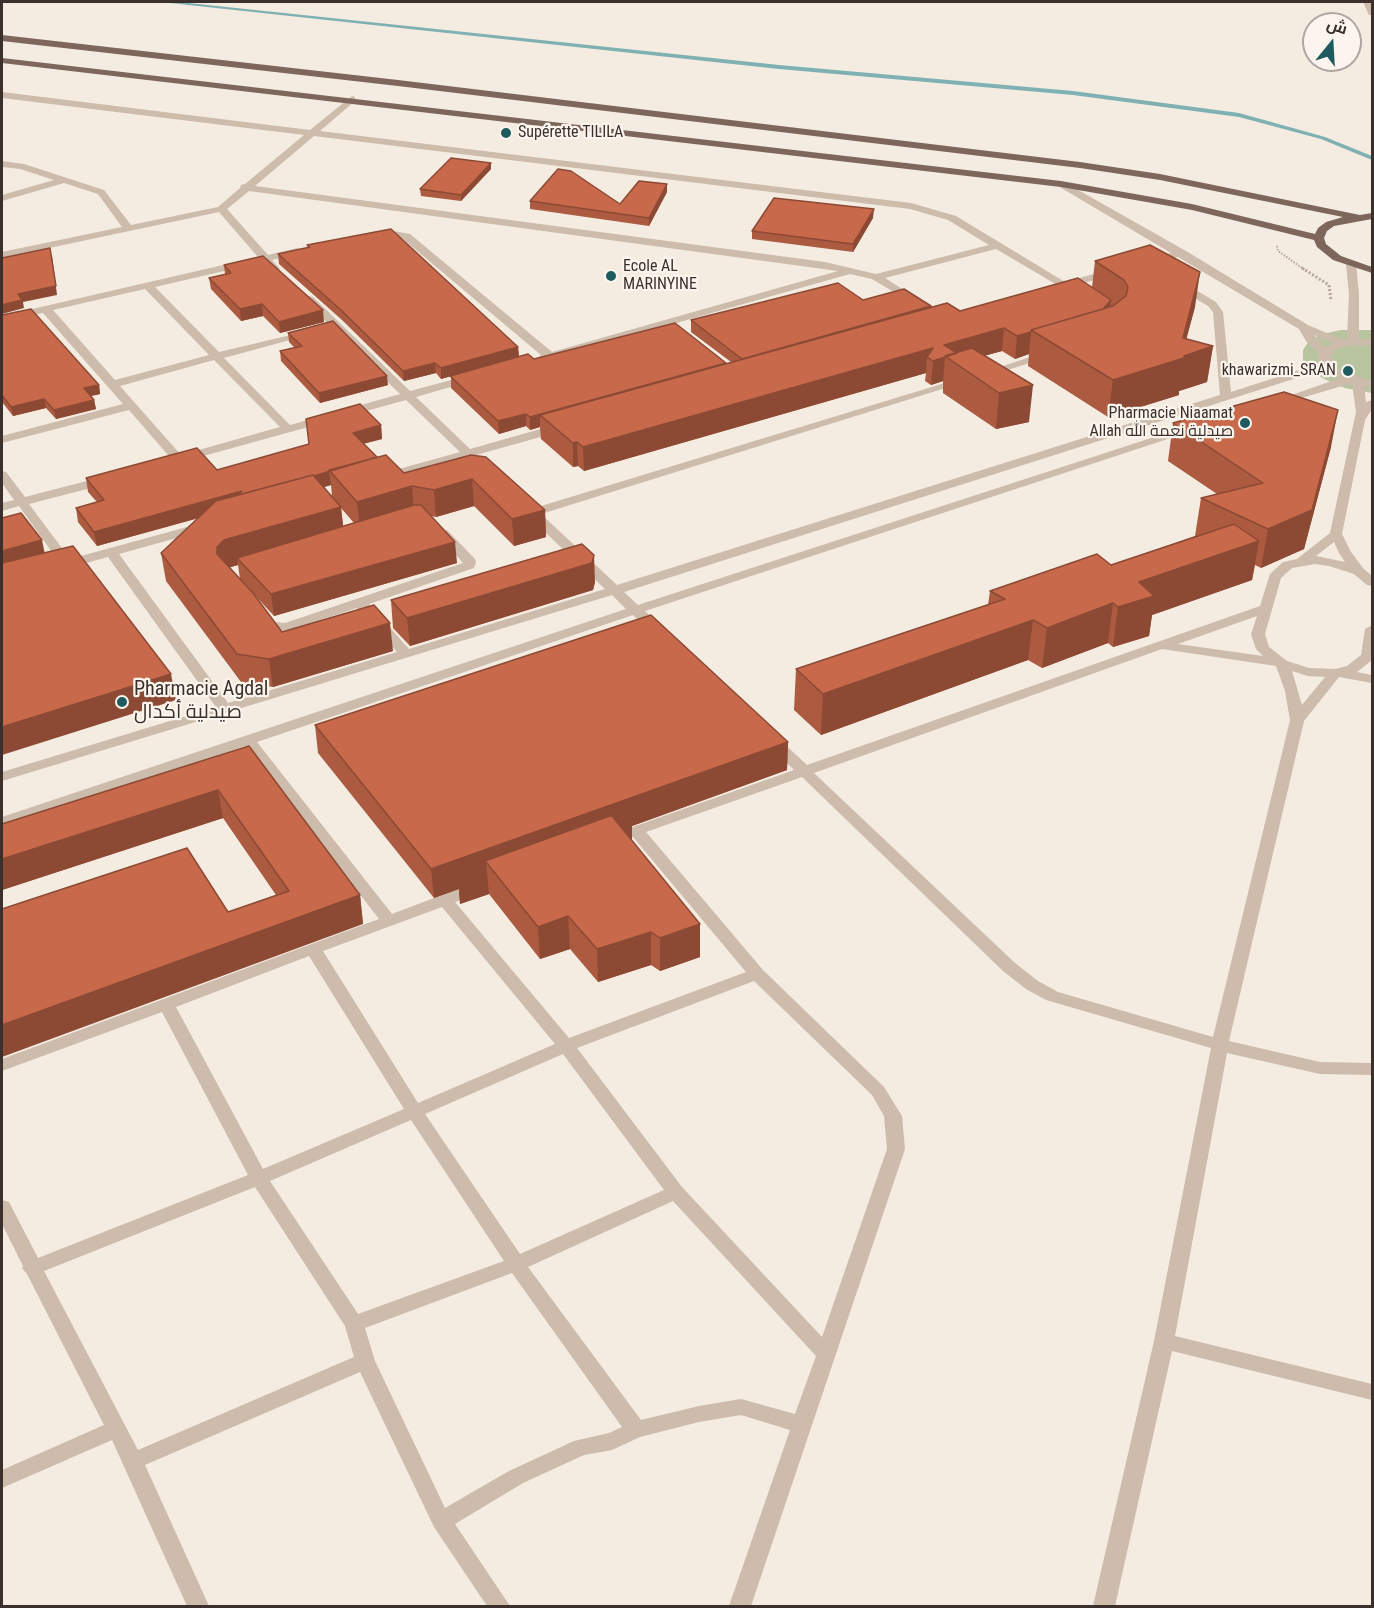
<!DOCTYPE html>
<html>
<head>
<meta charset="utf-8">
<style>
	body { margin:0 }
	#map { position:relative; width:1374px; height:1608px; overflow:hidden; background:#f4ebe1; font-family:"Roboto Condensed",Cairo,sans-serif }
	canvas { display:block }
	.frame { position:absolute; inset:0; border:3px solid #3b302b; pointer-events:none }
	.north { position:absolute; left:1302px; top:12px; width:60px; height:60px; box-sizing:border-box; background:#fbf5ee; border:2px solid #aea6a0; border-radius:50%; rotate:18deg; font-size:16px; font-weight:700; line-height:24px; text-align:center; color:#3b302b }
	.north::after { content:''; display:block; margin:auto; width:21px; height:27px; background:#1f5a5e; clip-path:polygon(50% 0,100% 100%,50% 72%,0 100%) }
</style>
</head>
<body>
<div id="map">
<canvas width="1374" height="1608"></canvas>
<div class="frame"></div>
<div class="north">ش</div>
</div>
<script>
const context = document.querySelector('canvas').getContext('2d');
context.lineJoin = 'round';
function paint(path, color) { context.fillStyle = color; context.fill(path, 'evenodd'); }
const toPath = rows => new Path2D(rows.map(r => 'M' + r).join(''));
function trace(path, color, width, dash) { context.strokeStyle = color; context.lineWidth = width; context.lineCap = dash ? 'butt' : 'round'; context.setLineDash(dash || []); context.stroke(path); }
function label(font, color, halo, rows, align = 'center') {
  context.font = font + ' "Roboto Condensed",Cairo,sans-serif'; context.lineWidth = 4.5; context.setLineDash([]); context.textBaseline = 'middle'; context.strokeStyle = halo; context.fillStyle = color; for (const [text, x, y, turn = 0] of rows) {
    context.save(); context.translate(x, y); context.rotate((+turn || 0) * Math.PI / 180); context.textAlign = isNaN(turn) ? turn : align; if (halo) context.strokeText(text, 0, 0); context.fillText(text, 0, 0); context.restore();
  }
}
paint(toPath([
	[1341,330,1372,330,1372,393,1345,388,1324,379,1310,370,1303,360,1303,350,1309,341,1322,334]
]), '#b8c4a0');
paint(toPath([
	[168,2,179,2,779,65,1073,91,1239,113,1325,137,1372,156,1372,160,1321,139,1239,117,1073,95,779,69,170,3,168,2]
]), '#7fb0b2');
trace(toPath([
	[1277,246,1278,251,1305,270]
]), '#b9a596', 2, [1.5, 1.5]);
trace(toPath([
	[1302,268,1329,285,1331,300]
]), '#b9a596', 3, [2, 2]);
paint(toPath([
	[1363,2,1371,2,1372,15,1369,15,1363,2],
	[2,92,310,130,352,96,355,97,355,101,320,131,911,203,956,216,1065,282,1112,269,1117,272,1073,287,1081,293,1076,296,996,249,885,278,918,299,918,303,914,304,872,279,850,274,545,360,539,357,541,355,403,239,376,237,372,236,372,232,388,230,410,234,552,352,838,271,249,191,227,209,268,255,297,248,301,249,301,253,272,260,280,269,275,272,263,262,155,287,219,352,312,330,312,334,224,358,290,425,400,394,305,301,304,299,309,296,313,297,410,391,470,375,474,376,474,380,416,397,470,449,558,424,562,425,562,431,476,455,487,465,487,471,479,471,466,458,385,481,379,477,381,474,460,452,406,400,178,463,174,462,129,410,2,443,2,436,123,404,43,313,2,322,2,316,258,257,219,212,2,258,2,252,122,227,98,194,64,183,2,201,2,195,54,180,20,169,2,167,2,161,24,164,104,190,131,225,218,207,240,188,241,185,245,184,304,135,2,98,2,92],
	[314,136,910,209,948,220,989,245,876,274,825,262,255,186,314,136],
	[145,289,209,355,115,380,53,310,145,289],
	[214,360,280,427,181,455,120,386,214,360],
	[1058,182,1064,182,1186,251,1308,325,1343,340,1347,339,1349,294,1346,264,1351,261,1356,264,1359,294,1359,339,1372,339,1372,345,1344,346,1335,350,1330,357,1338,370,1372,381,1372,387,1364,386,1366,402,1372,400,1372,409,1365,420,1342,534,1351,552,1363,568,1372,576,1372,586,1367,585,1354,574,1329,566,1315,564,1292,568,1281,578,1265,634,1269,647,1287,661,1309,668,1335,669,1347,666,1361,655,1365,629,1372,625,1372,660,1357,672,1372,675,1372,683,1339,677,1304,721,1229,1041,1320,1062,1372,1063,1372,1075,1320,1074,1227,1053,1175,1336,1372,1384,1372,1400,1172,1351,1115,1606,1093,1606,1154,1341,1211,1048,1046,1000,1026,989,1003,971,802,777,646,832,763,970,884,1087,902,1116,905,1149,751,1606,729,1606,790,1430,741,1415,699,1422,640,1437,612,1450,584,1455,523,1483,455,1524,510,1606,487,1606,434,1527,360,1372,145,1465,209,1606,187,1606,112,1440,2,1488,2,1470,104,1425,27,1274,22,1268,23,1266,2,1224,2,1200,9,1202,38,1258,248,1175,162,1012,2,1071,2,1059,379,919,245,746,2,827,2,817,626,609,612,595,2,781,2,772,216,707,108,557,64,569,59,568,59,562,19,506,2,511,2,503,14,500,2,483,2,471,6,472,25,497,106,476,110,477,110,483,29,504,70,559,198,524,206,524,206,530,119,554,228,703,397,652,357,608,286,631,266,628,255,616,262,612,275,622,285,623,463,563,439,536,439,530,447,530,475,559,476,562,474,568,369,604,409,649,605,589,528,516,528,510,958,379,962,378,968,381,541,514,617,585,1220,395,1213,312,1208,306,1176,287,1176,283,1184,283,1216,302,1223,312,1231,392,1321,363,1318,357,1320,355,1306,341,1299,329,1178,257,1146,264,1146,260,1171,253,1058,186,1058,182],
	[1314,335,1333,343,1326,347,1314,335],
	[1325,369,1340,378,1272,402,1278,405,1352,383,1356,412,1330,533,1297,559,1283,562,1270,574,1260,606,807,765,779,739,769,739,767,742,769,745,794,770,610,835,607,838,610,841,615,843,633,837,746,972,569,1038,455,902,483,892,485,888,483,884,471,884,392,914,257,742,633,615,654,635,664,635,666,632,664,629,645,611,1195,430,1193,427,1185,427,638,605,624,592,1325,369],
	[1334,542,1339,553,1345,562,1316,556,1334,542],
	[1257,616,1251,634,1256,649,1263,656,1178,644,1257,616],
	[1162,649,1276,666,1285,691,1290,720,1213,1037,1058,992,1038,981,1015,963,814,773,1162,649],
	[1292,671,1308,676,1325,677,1302,705,1292,671],
	[442,907,555,1044,418,1103,323,951,442,907],
	[309,956,404,1109,263,1169,176,1007,309,956],
	[754,981,872,1095,884,1116,887,1149,822,1337,682,1187,577,1048,754,981],
	[563,1054,664,1190,520,1254,425,1114,563,1054],
	[411,1120,504,1261,358,1314,270,1181,411,1120],
	[255,1187,345,1326,354,1357,138,1450,44,1271,255,1187],
	[673,1201,816,1356,795,1414,741,1399,699,1406,641,1420,528,1267,673,1201],
	[512,1273,622,1427,609,1433,574,1441,509,1471,445,1508,375,1361,365,1328,512,1273],
	[1048,351,1054,354,1052,356,985,377,979,374,1048,351]
]), '#cdbbac');
paint(toPath([
	[2,35,398,80,1080,162,1160,174,1360,215,1372,213,1372,219,1334,226,1327,231,1324,238,1326,244,1341,256,1372,267,1372,273,1333,260,1317,247,1314,240,1192,210,1061,187,2,63,2,58,1061,181,1192,204,1315,234,1318,228,1326,222,1343,217,1160,180,1080,168,398,86,2,41,2,35]
]), '#7d675c');
paint(toPath([
	[491,169,461,201,421,196,420,189],
	[667,192,649,226,530,209,530,201,620,204],
	[873,218,853,252,752,239,752,231],
	[307,245,518,347,519,357,534,359,726,364,731,362,691,332,691,320,863,300,931,306,931,307,960,311,1092,287,1095,261,1195,307,1186,339,1213,346,1207,382,1179,391,1179,395,1108,417,1028,366,1029,354,1015,359,1002,351,984,356,1029,422,996,429,943,393,943,381,931,385,925,381,926,373,584,471,578,466,573,467,541,439,540,427,530,430,526,426,499,434,451,388,451,376,441,379,436,373,404,381,342,320,279,264,278,254,308,248],
	[224,265,324,322,280,333,263,316,241,321,211,289,209,278,225,274],
	[2,315,99,385,100,394,91,396,94,400,96,409,56,419,46,408,13,416,2,402],
	[288,333,388,385,320,403,281,361,280,351,295,348,289,342],
	[1173,423,1331,447,1304,549,1261,568,1255,565,1252,580,1152,615,1149,636,1113,647,1108,643,1042,668,1028,660,821,735,794,710,796,669,988,605,990,591,1111,565,1195,536,1201,498,1217,494,1168,461],
	[381,425,382,439,363,444,377,457,404,473,471,455,545,510,546,537,514,546,474,506,436,517,431,516,457,563,274,616,240,579,238,565,230,567,282,632,393,651,273,687,241,682,166,581,161,553,199,518,97,546,78,522,76,508,97,502,88,492,86,478,217,470],
	[331,485,332,496,324,487],
	[341,508,354,523,343,526],
	[595,582,593,590,410,646,393,628,391,600],
	[315,725,788,742,787,770,632,826,632,840,631,840,700,924,700,957,660,971,651,965,598,982,570,949,540,959,489,894,460,904,459,889,434,898,318,753],
	[249,746,360,895,363,924,228,912,276,895,223,818,2,890]
]), '#ac5a40');
paint(toPath([
	[491,163,491,169,461,201,461,195],
	[667,184,667,192,649,226,649,218],
	[874,209,873,218,853,252,853,244],
	[52,256,57,295,23,302,24,308,2,314,2,305,18,294],
	[1200,272,1195,307,1181,359,1184,356,1213,346,1207,382,1179,391,1179,395,1108,417,1113,380,1183,338],
	[1111,300,1108,322,1057,346],
	[262,304,263,316,241,321,240,309],
	[323,310,324,322,280,333,279,322],
	[1004,328,1002,351,957,363,945,356,943,381,931,385,933,361,944,345],
	[1031,332,1029,354,1015,359,1017,336],
	[518,347,519,357,441,379,441,368],
	[933,348,927,357,926,373,584,471,583,447],
	[435,363,436,373,404,381,403,371],
	[726,363,726,375,540,415,540,427,530,430,530,417],
	[387,376,388,385,320,403,319,393],
	[99,385,100,394,86,397,84,388],
	[1033,385,1029,422,996,429,999,393],
	[44,399,46,408,13,416,11,407],
	[94,400,96,409,56,419,54,410],
	[1338,410,1331,447,1304,549,1261,568,1268,529],
	[526,414,526,426,499,434,498,421],
	[381,425,382,439,354,446,353,433],
	[577,442,578,466,573,467,573,443],
	[329,471,331,485,238,511,238,507,97,546,94,532,242,491],
	[472,479,474,506,436,517,434,490],
	[412,486,414,513,360,529,357,502],
	[341,507,344,534,237,558,238,565,228,568,217,554,217,547,224,540],
	[545,510,546,537,514,546,512,519],
	[42,540,47,564,2,577,2,551],
	[1259,541,1252,580,1152,615,1149,636,1113,647,1118,607,1139,582],
	[455,542,457,563,274,616,271,594],
	[594,555,595,582,593,590,410,646,407,618],
	[1113,603,1108,643,1042,668,1047,628],
	[1033,620,1028,660,821,735,823,694],
	[390,623,393,651,273,687,269,659],
	[171,674,176,700,2,755,2,727],
	[788,742,787,770,632,826,632,840,613,848,486,862,489,894,460,904,459,889,434,898,431,869],
	[218,790,223,818,2,890,2,859],
	[360,895,363,924,2,1057,2,1025],
	[568,916,570,949,540,959,538,927],
	[700,924,700,957,660,971,660,938],
	[651,932,651,965,598,982,597,949]
]), '#8c4a34');
const building = toPath([
	[451,158,491,163,461,195,420,189,451,158],
	[558,169,571,171,620,204,639,181,667,184,649,218,530,201,558,169],
	[774,198,874,209,853,244,752,231,774,198],
	[391,229,518,347,441,368,435,363,403,371,341,310,278,254,310,247,307,245,391,229],
	[1150,245,1200,272,1183,338,1213,346,1184,356,1184,358,1113,380,1031,330,1113,306,1126,296,1128,287,1124,280,1095,261,1150,245],
	[50,248,56,286,18,294,22,300,2,305,2,258,50,248],
	[263,256,323,310,279,322,262,304,240,309,209,278,231,273,224,265,263,256],
	[1078,278,1111,300,1103,309,1031,330,1031,332,1017,336,1004,328,944,345,957,353,933,361,927,357,933,348,583,447,577,442,573,443,540,415,947,303,960,311,1078,278],
	[838,283,863,300,904,289,931,306,742,359,691,320,838,283],
	[31,309,99,385,84,388,94,400,54,410,44,399,11,407,2,395,2,315,31,309],
	[333,321,387,376,319,393,280,351,302,346,288,333,333,321],
	[675,323,726,363,530,417,526,414,498,421,450,376,528,354,534,359,675,323],
	[972,348,1033,385,999,393,945,356,972,348],
	[1284,392,1338,410,1312,510,1268,529,1201,498,1263,483,1173,423,1284,392],
	[360,404,381,425,353,433,377,457,314,476,313,475,238,495,242,491,94,532,76,508,104,500,86,478,197,448,217,470,309,444,306,419,360,404],
	[386,455,404,473,471,455,486,457,545,510,512,519,472,479,434,490,412,486,357,502,329,470,386,455],
	[313,475,341,507,224,540,217,547,217,554,253,593,282,632,374,605,390,623,269,659,237,654,161,553,216,501,313,475],
	[414,505,421,505,455,542,271,594,237,558,414,505],
	[21,513,42,540,2,551,2,518,21,513],
	[1234,524,1259,541,1139,582,1154,596,1118,607,1113,603,1047,628,1033,620,823,694,796,669,1005,599,990,591,1097,554,1111,565,1234,524],
	[582,544,594,555,592,563,407,618,391,600,582,544],
	[73,546,171,674,2,727,2,563,73,546],
	[651,615,788,742,431,869,315,725,651,615],
	[249,746,360,895,2,1025,2,909,187,848,228,912,289,891,218,790,2,859,2,824,249,746],
	[632,808,612,816,700,924,660,938,651,932,597,949,568,916,538,927,486,862,457,871,632,808]
]);
paint(building, '#c8694b');
trace(building, '#8c4a34', 1.5);
for (const [x, y, r, color] of [
	[506,133,6,"#1f5a5e"],
	[611,276,6,"#1f5a5e"],
	[1348,371,6,"#1f5a5e"],
	[1245,423,6,"#1f5a5e"],
	[122,702,6,"#1f5a5e"]
]) { const dot = new Path2D(); dot.arc(x, y, r, 0, 2 * Math.PI); context.fillStyle = color; context.fill(dot); trace(dot, '#fbf5ee', 2); }
label('16px', '#3b302b', '#fbf5ee', [
	["Supérette TILILA",518,133],
	["Ecole AL",623,267],
	["MARINYINE",623,285],
	["khawarizmi_SRAN",1336,371,"right"],
	["Pharmacie Niaamat",1233,414,"right"],
	["Allah صيدلية نعمة الله",1233,432,"right"]
], 'left');
label('20px', '#3b302b', '#fbf5ee', [
	["Pharmacie Agdal",134,690],
	["صيدلية أكدال",134,713]
], 'left');
</script>
</body>
</html>
